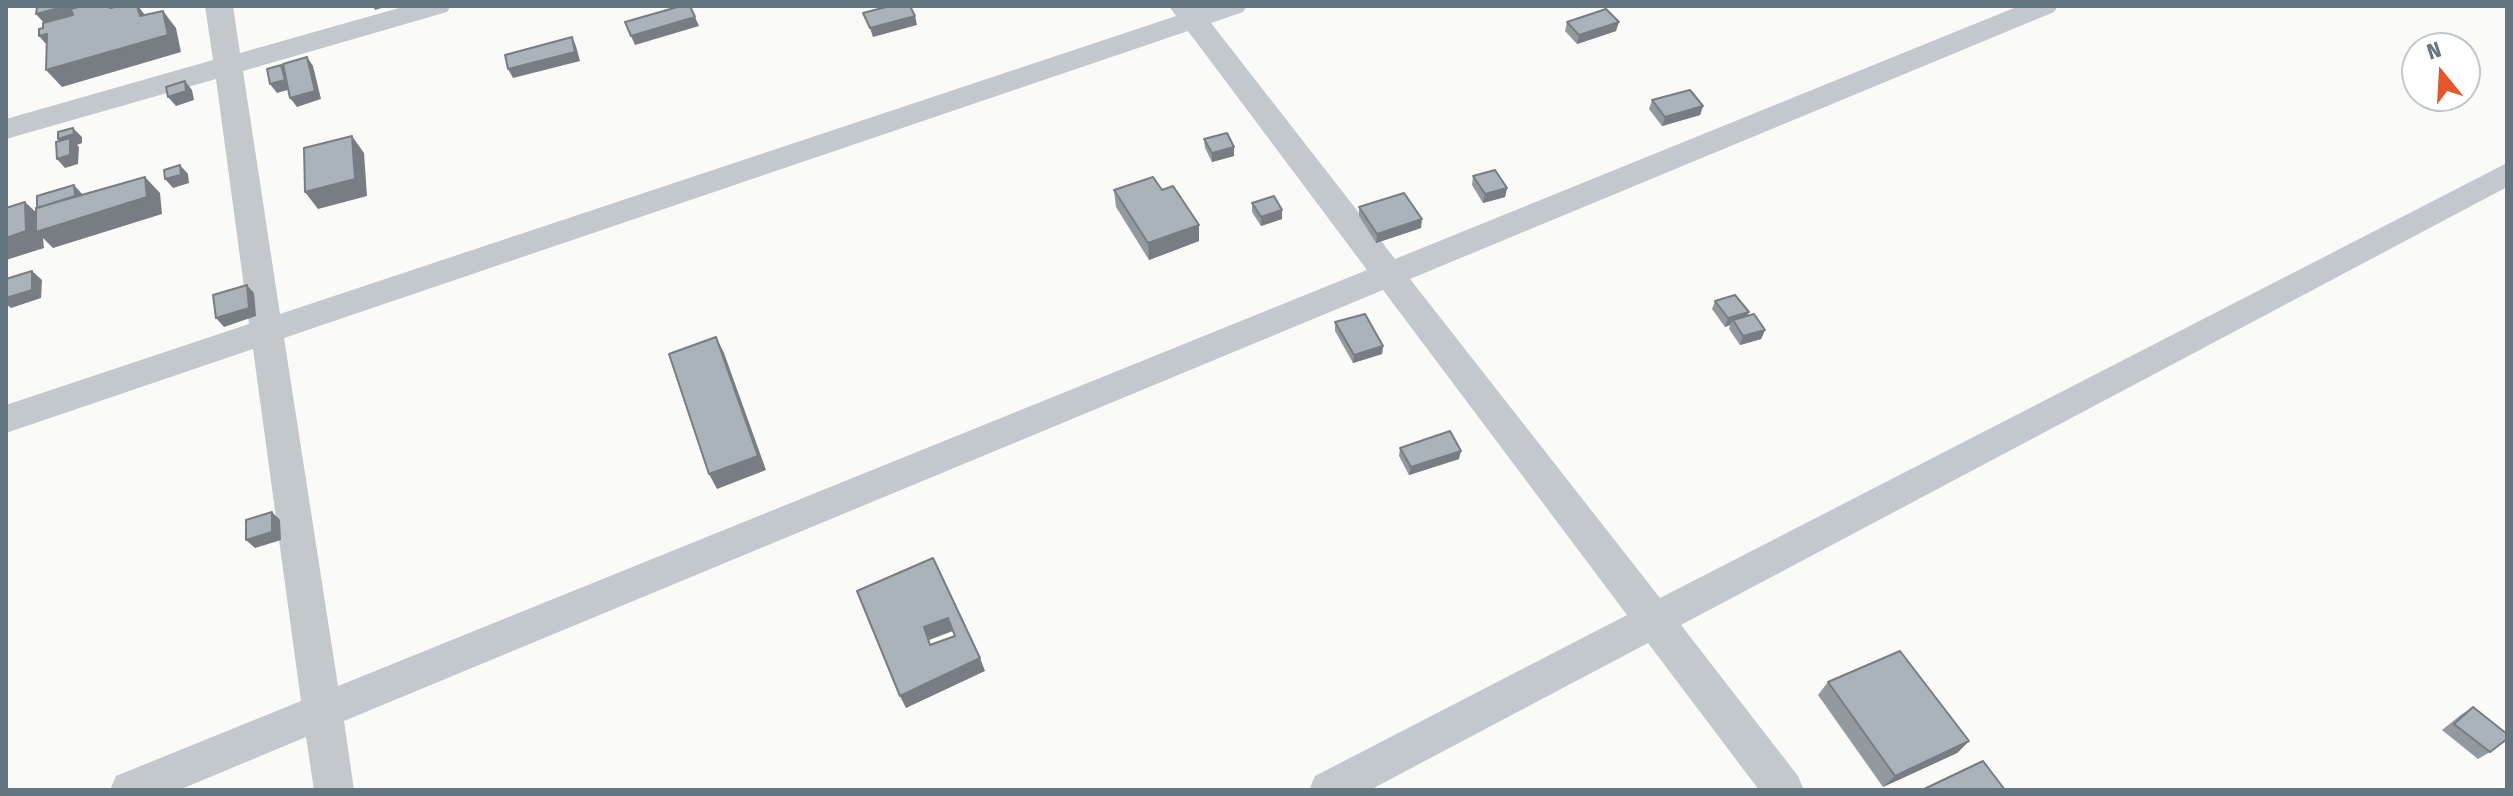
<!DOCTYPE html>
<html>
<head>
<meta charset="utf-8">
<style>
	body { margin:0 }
	#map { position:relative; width:2513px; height:796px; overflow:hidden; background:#fafaf8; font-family:"Fira Sans Condensed",sans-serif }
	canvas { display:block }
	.frame { position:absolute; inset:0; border:8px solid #657683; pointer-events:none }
	.north { position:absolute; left:2401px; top:32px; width:80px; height:80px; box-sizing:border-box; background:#fff; border:2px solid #c1c8cd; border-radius:50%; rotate:342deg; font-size:22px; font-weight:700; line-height:32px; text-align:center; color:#657683 }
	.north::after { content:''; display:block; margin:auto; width:28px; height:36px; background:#e4572e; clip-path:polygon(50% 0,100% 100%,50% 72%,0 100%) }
</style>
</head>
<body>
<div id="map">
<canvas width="2513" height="796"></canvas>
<div class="frame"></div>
<div class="north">N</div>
</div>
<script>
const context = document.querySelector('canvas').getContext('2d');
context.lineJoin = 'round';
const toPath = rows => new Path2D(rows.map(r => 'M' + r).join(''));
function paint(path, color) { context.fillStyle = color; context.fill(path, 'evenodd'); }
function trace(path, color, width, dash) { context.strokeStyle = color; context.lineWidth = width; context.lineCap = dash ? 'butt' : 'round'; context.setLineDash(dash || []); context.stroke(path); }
paint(toPath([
	[205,6,233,6,240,53,406,6,451,6,447,12,243,71,280,314,1176,16,1169,6,1247,6,1243,12,1211,23,1395,259,2019,6,2058,6,2054,12,1410,279,1660,598,2507,163,2507,187,1681,625,1798,776,1804,790,1759,790,1648,643,1370,790,1309,790,1315,776,1627,615,1383,290,344,721,354,790,314,790,306,737,179,790,110,790,116,776,301,701,253,349,6,433,6,405,249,324,216,79,6,139,6,119,213,60,205,6],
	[1188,31,1367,270,338,686,284,338,1188,31]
]), '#c3c8cc');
paint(toPath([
	[1567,22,1616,31,1577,44,1565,31],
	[1652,100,1703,106,1700,115,1662,126,1649,109],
	[1204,139,1234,147,1234,156,1212,162,1205,148],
	[1473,176,1507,188,1505,197,1483,203,1472,185],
	[1114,190,1162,190,1199,225,1199,241,1149,260,1116,207],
	[1252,203,1282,219,1261,226,1252,212],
	[1359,207,1421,228,1376,243,1359,216],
	[1715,301,1749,312,1747,316,1765,330,1761,339,1740,345,1729,329,1730,325,1725,327,1712,309],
	[1335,322,1383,346,1382,354,1353,363,1335,331],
	[1400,448,1459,459,1409,475,1399,456],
	[1828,682,1969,741,1957,753,1883,787,1818,695],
	[2473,707,2490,752,2478,759,2442,730,2462,714]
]), '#929a9f');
paint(toPath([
	[59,6,112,6,120,16,51,31,36,14],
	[137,6,138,6,149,20,140,16],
	[373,6,388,6,375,10],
	[163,11,176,28,181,52,62,87,46,70],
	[915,16,917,25,873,37,870,28],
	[695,17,699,26,635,45,631,36],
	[1619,22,1616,31,1577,44,1579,35],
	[47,34,54,53,39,36],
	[572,37,576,46,580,61,513,78,508,69],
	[307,57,313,66,321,99,297,107,290,98],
	[281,65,288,74,291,89,277,93,270,84],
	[185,81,192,90,194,100,176,106,168,97],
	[1703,106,1700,115,1662,126,1665,117],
	[73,128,82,137,82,143,77,145,79,147,78,164,65,168,57,159,67,148,58,139],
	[352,136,364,153,367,196,318,209,305,192],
	[1234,147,1234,156,1212,162,1212,153],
	[180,165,188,174,189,183,173,188,165,179],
	[145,177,160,193,162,214,53,248,43,238,44,248,6,260,6,238,25,202,42,218],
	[74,185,82,194,83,205,46,217],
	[1507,188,1505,197,1483,203,1485,194],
	[1282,210,1282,219,1261,226,1261,217],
	[1422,219,1421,228,1376,243,1377,234],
	[1199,225,1199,241,1149,260,1148,243],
	[32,271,42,280,41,298,11,308,6,304,6,298],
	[247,285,254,293,256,316,224,327,216,318],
	[1749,312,1745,320,1733,320,1730,325,1725,327,1728,318],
	[1765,330,1761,339,1740,345,1743,336],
	[716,337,724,353,766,470,717,489,709,474],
	[1383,346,1382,354,1353,363,1354,355],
	[1461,451,1459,459,1409,475,1411,467],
	[272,512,280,520,281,540,255,548,246,540],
	[948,618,953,631,929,640,936,658,924,627],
	[980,658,985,671,906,708,900,696],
	[1969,741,1957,753,1883,787,1895,776]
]), '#777d82');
const building = toPath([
	[37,6,59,6,59,8,36,14,37,6],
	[82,6,109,6,110,8,121,6,137,6,140,16,163,11,168,35,46,70,47,34,39,36,39,29,43,28,43,23,73,15,71,9,82,6],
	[681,6,690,6,695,17,631,36,625,22,681,6],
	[890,6,910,6,915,16,870,28,863,13,890,6],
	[1606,9,1619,22,1579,35,1567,22,1606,9],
	[572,37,575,52,508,69,505,55,572,37],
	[307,57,315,91,290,98,283,64,307,57],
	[281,65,285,80,270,84,267,69,281,65],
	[185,81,186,91,168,97,166,87,185,81],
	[1690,90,1703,106,1665,117,1652,100,1690,90],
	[73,128,74,134,58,139,58,132,73,128],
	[1227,133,1234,147,1212,153,1204,139,1227,133],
	[352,136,355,179,305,192,304,148,352,136],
	[70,138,70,155,57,159,56,142,70,138],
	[180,165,181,175,165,179,164,170,180,165],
	[1495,170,1507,188,1485,194,1473,176,1495,170],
	[145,177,147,197,36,232,36,208,145,177],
	[1153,177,1162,190,1173,186,1199,225,1148,243,1114,190,1153,177],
	[74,185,75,196,37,208,37,196,74,185],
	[1404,193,1422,219,1377,234,1359,207,1404,193],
	[1274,196,1282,210,1261,217,1252,203,1274,196],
	[25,202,26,231,6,238,6,208,25,202],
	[32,271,32,290,6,298,6,279,32,271],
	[247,285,249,308,216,318,213,295,247,285],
	[1735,295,1749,312,1728,318,1715,301,1735,295],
	[1365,314,1383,346,1354,355,1335,322,1365,314],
	[1754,314,1765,330,1743,336,1733,320,1754,314],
	[716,337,758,456,709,474,669,354,716,337],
	[1450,431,1461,451,1411,467,1400,448,1450,431],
	[272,512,272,532,246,540,246,520,272,512],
	[933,558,980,658,900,696,857,591,933,558],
	[948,618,955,636,930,645,924,627,948,618],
	[1900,651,1969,741,1895,776,1828,682,1900,651],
	[2473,707,2507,734,2507,739,2490,752,2454,724,2473,707],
	[1983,761,2005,790,1922,790,1983,761]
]);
paint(building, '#aab3b9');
trace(building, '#777d82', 2);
</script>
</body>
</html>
